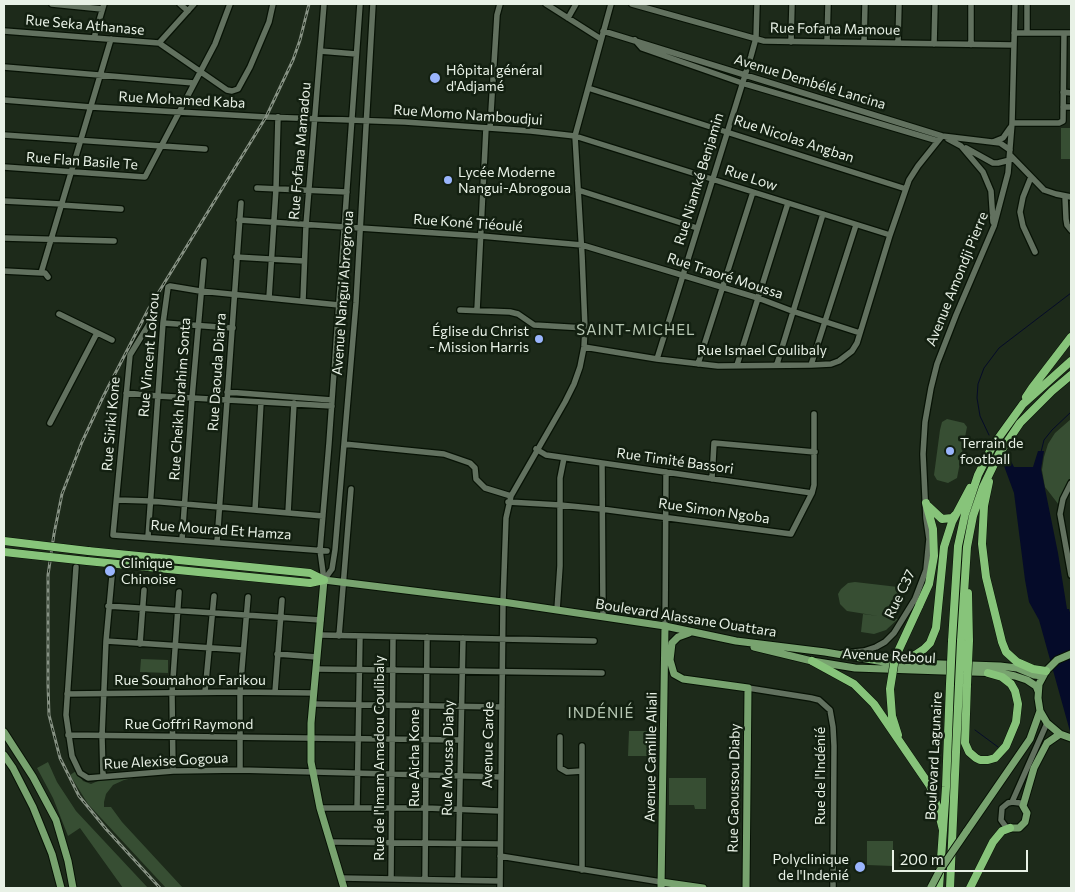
<!DOCTYPE html>
<html>
<head>
<meta charset="utf-8">
<style>
	body { margin:0 }
	#map { position:relative; width:1075px; height:892px; overflow:hidden; background:#1d2a1a; font-family:Commissioner,sans-serif }
	canvas { display:block }
	.frame { position:absolute; inset:0; border:5px solid #e8f1e6; pointer-events:none }
	.scale { position:absolute; left:892px; top:850px; width:136px; height:22px; box-sizing:border-box; border:2px solid #e8f1e6; border-top:0; padding-left:6px; font-size:15px; line-height:18px; white-space:nowrap; color:#e8f1e6; -webkit-text-stroke:4px #132011; paint-order:stroke }
</style>
</head>
<body>
<div id="map">
<canvas width="1075" height="892"></canvas>
<div class="frame"></div>
<div class="scale">200 m</div>
</div>
<script>
const context = document.querySelector('canvas').getContext('2d');
context.lineJoin = 'round';
function paint(path, color) { context.fillStyle = color; context.fill(path, 'evenodd'); }
const toPath = rows => new Path2D(rows.map(r => 'M' + r).join(''));
function trace(path, color, width, dash) { context.strokeStyle = color; context.lineWidth = width; context.lineCap = dash ? 'butt' : 'round'; context.setLineDash(dash || []); context.stroke(path); }
function label(font, color, halo, rows, align = 'center') {
  context.font = font + ' Commissioner,sans-serif'; context.lineWidth = 5; context.setLineDash([]); context.textBaseline = 'middle'; context.strokeStyle = halo; context.fillStyle = color; for (const [text, x, y, turn = 0] of rows) {
    context.save(); context.translate(x, y); context.rotate((+turn || 0) * Math.PI / 180); context.textAlign = isNaN(turn) ? turn : align; if (halo) context.strokeText(text, 0, 0); context.fillText(text, 0, 0); context.restore();
  }
}
paint(toPath([
	[1061,128,1071,128,1071,159,1061,159],
	[947,419,964,423,967,427,957,478,948,483,937,480,934,475,940,430,942,422],
	[1071,419,1071,489,1062,509,1045,487,1042,470,1044,457,1048,444,1055,433],
	[855,582,898,587,897,591,901,599,899,609,891,616,886,617,898,619,886,630,874,634,861,632,863,614,878,616,847,611,840,604,838,594,841,589,848,583],
	[141,659,168,660,168,673,140,672],
	[629,731,654,731,654,756,628,756],
	[48,762,57,782,76,811,148,888,123,888,80,828,68,836,53,798,37,768],
	[76,771,83,781,91,784,100,780,106,774,197,771,196,774,142,776,124,780,113,785,106,794,104,802,104,807,111,807,122,822,183,888,166,888,88,804,70,775],
	[669,778,706,778,706,809,695,809,694,805,669,805],
	[867,841,893,841,893,866,867,865]
]), '#374e33');
paint(toPath([
	[1038,451,1044,451,1041,469,1058,553,1067,609,1069,609,1071,616,1071,735,1039,620,1029,602,1025,580,1014,493,1004,466,1009,457,1014,467,1033,467]
]), '#050b29');
trace(toPath([
	[989,435,980,416,977,398,978,384,984,368,999,348,1071,293],
	[1041,452,1044,440,1052,430,1071,412],
	[932,698,936,701],
	[975,730,998,747]
]), '#050b29', 1);
const minor = toPath([
	[52,4,102,9],
	[180,4,188,11],
	[546,4,601,39],
	[632,4,764,41,1014,45],
	[568,18,576,4],
	[4,31,159,43,227,90,232,91,238,89,250,67,269,22,273,4],
	[603,31,942,136,1000,143,1010,150],
	[1014,33,1071,33],
	[1027,33,1027,4],
	[94,38,104,4],
	[635,40,642,48,742,83,938,141],
	[827,41,828,4],
	[791,42,792,4],
	[864,42,865,4],
	[159,43,194,4],
	[898,43,899,4],
	[934,44,935,4],
	[971,45,971,4],
	[320,51,356,54],
	[4,67,194,83],
	[588,88,906,189],
	[1063,92,1071,93],
	[4,100,91,107,266,117,405,122,531,131,575,136,890,235],
	[1063,107,1071,107],
	[1012,123,1059,123,1063,121,1064,33],
	[490,128,497,15,500,4],
	[4,135,205,149],
	[948,139,961,146,983,172,991,191,993,222],
	[993,142,1003,138,1010,128],
	[966,148,993,163,998,163,1010,160],
	[1010,155,1044,190,1056,194,1071,197],
	[4,167,145,177,215,44,230,4],
	[1031,177,1023,197,1020,212,1023,226,1035,252],
	[257,188,347,192],
	[578,190,697,228],
	[1065,197,1066,219,1067,225,1071,230],
	[4,201,61,204],
	[60,205,121,209],
	[239,220,481,236,582,245,758,298,792,311,860,333],
	[4,238,114,241],
	[236,257,304,261],
	[4,271,42,273,45,273,48,277],
	[41,273,111,39],
	[269,298,276,189,278,117],
	[303,300,306,225,324,4],
	[460,310,510,312,518,314,534,325,585,328],
	[477,310,486,128],
	[59,314,112,340],
	[151,321,130,355,113,535,327,551],
	[163,323,233,328],
	[584,347,657,359,718,366,811,365,831,364,839,361,852,351,857,343,890,235,909,180,918,166,942,136],
	[657,359,751,56,756,38,757,4],
	[698,364,753,192],
	[777,364,823,214],
	[737,365,788,203],
	[811,365,856,225],
	[227,392,332,400],
	[126,393,158,396,332,406],
	[50,423,97,333],
	[344,444,444,454,470,463,475,468,476,479,485,488,511,496],
	[536,449,546,455,812,493],
	[602,463,603,617],
	[712,479,714,443,815,452],
	[1071,483,1063,499,1060,514,1071,575],
	[117,500,150,501,323,516],
	[508,502,560,505,601,509,791,534,812,493,814,485,814,414],
	[255,510,261,402],
	[288,513,294,403],
	[148,537,163,323,168,287,170,286,200,291,339,305],
	[182,540,192,398,204,261],
	[217,542,241,203],
	[76,567,66,715,72,756,80,773,88,778,173,771,240,770,501,777],
	[324,580,332,569,335,550,344,444,356,303,373,4],
	[324,580,320,550,329,443,360,4],
	[108,606,321,620],
	[557,610,560,566,560,478,564,458],
	[665,626,666,472],
	[320,635,594,641],
	[339,636,351,489],
	[106,641,243,650],
	[140,644,144,590],
	[843,653,864,651,876,647,885,642,894,633,915,599,926,570,929,539,926,518,923,454,925,422,931,388,937,364,956,315,994,226,1008,173,1012,123,1015,4],
	[277,654,317,657],
	[316,669,602,673],
	[748,688,811,698,819,700,830,710,833,727,834,746,833,888],
	[205,692,214,596],
	[275,692,282,600],
	[67,694,240,692,314,693],
	[313,704,502,707],
	[68,735,461,740],
	[560,737,560,768,567,772,582,771],
	[240,770,240,692,248,597],
	[173,771,172,693,179,592],
	[103,776,102,736,106,641,112,576],
	[1012,802,1047,723],
	[320,808,426,808,500,811],
	[357,808,360,636],
	[1010,828,1006,827,1001,820,1002,808,1008,803,1012,802,1020,803,1023,806],
	[330,842,500,844],
	[500,856,661,882],
	[582,870,582,746],
	[341,878,500,881],
	[391,879,393,637],
	[425,879,427,637],
	[458,880,463,638],
	[500,888,503,602,506,518,511,496,565,402,574,384,580,367,584,347,585,328,582,255,575,136,611,4]
]);
const major = toPath([
	[689,633,678,637,672,643,670,660,674,674,683,679,748,688,746,888],
	[754,647,812,661,855,668,1001,673,1015,676,1027,680,1036,686,1038,691],
	[1071,654,1057,660,1046,671,1039,684,1038,698,1040,711,1047,723,1060,734,1071,738],
	[4,732,33,777,56,820,68,861,73,888],
	[4,755,13,768,33,807,52,854,61,888],
	[1010,828,1019,828,1025,822,1027,813,1023,806,1034,768,1047,743,1060,734],
	[966,832,1030,739,1040,711],
	[661,882,703,888],
	[344,888,320,808,311,762,311,723,324,580,503,602,665,626,736,641,825,652,884,662,1000,666,1017,668,1034,675,1042,676],
	[661,888,665,626]
]);
const highway = toPath([
	[1026,397,1032,388,1071,337],
	[989,482,984,506,982,544,986,577,1002,642,1006,652,1017,662,1033,669,1046,671],
	[928,506,942,519,952,518,955,515],
	[88,551,310,573,324,580],
	[87,561,310,583,324,580],
	[968,593,969,641],
	[919,606,929,584,934,556,933,529,926,503],
	[952,641,958,546,965,514,978,475,992,447,1023,404,1071,361],
	[961,641,967,547,973,516,983,487,999,454,1020,423,1052,391,1071,375],
	[870,659,906,657,915,655,924,649,930,643,936,628,944,547,952,522,970,488],
	[812,661,854,684,874,704,930,786,937,806,943,830],
	[967,685,965,743,969,752,976,758,980,760,988,760,995,758,1006,746,1016,722,1018,704,1015,691,1011,684,1002,677,988,673],
	[892,716,898,735],
	[939,888,946,787,950,684],
	[950,888,959,684],
	[970,888,993,842,1002,831,1010,828]
]);
trace(minor, '#071205', 8);
trace(major, '#071205', 9);
trace(highway, '#071205', 9);
trace(minor, '#62715f', 5.5);
trace(major, '#78a36f', 7);
trace(highway, '#87c47a', 8);
const rail = toPath([
	[160,888,106,829,79,796,60,758,49,715,48,685,48,575,54,534,62,494,82,442,104,395,149,308,266,117,293,60,300,40,309,4]
]);
trace(rail, '#879284', 3);
trace(rail, '#132011', 1, [4]);
const majorBridge = toPath([
	[931,887,940,870,966,832]
]);
const highwayBridge = toPath([
	[4,541,88,551],
	[4,552,87,561],
	[950,684,952,641],
	[959,684,961,641],
	[967,685,969,641],
	[892,716,890,689,895,658,919,606]
]);
trace(majorBridge, '#071205', 9, []);
trace(highwayBridge, '#071205', 9, []);
trace(majorBridge, '#78a36f', 7);
trace(highwayBridge, '#87c47a', 8);
for (const [x, y, r, color] of [
	[435,78,6,"#9ab5fd"],
	[448,180,5,"#9ab5fd"],
	[539,339,5,"#9ab5fd"],
	[950,451,5,"#9ab5fd"],
	[110,571,6,"#9ab5fd"],
	[860,867,6,"#9ab5fd"]
]) { const dot = new Path2D(); dot.arc(x, y, r, 0, 2 * Math.PI); context.fillStyle = color; context.fill(dot); trace(dot, '#132011', 2); }
label('14px', '#e8f1e6', '#132011', [
	["Rue Seka Athanase",85,25,5],
	["Rue Fofana Mamoue",835,29,1],
	["Avenue Dembélé Lancina",810,82,17],
	["Rue Mohamed Kaba",182,100,3],
	["Rue Momo Namboudjui",468,115,4],
	["Rue Nicolas Angban",794,139,18],
	["Rue Fofana Mamadou",300,151,-85],
	["Rue Flan Basile Te",82,161,4],
	["Rue Low",751,178,18],
	["Rue Niamké Benjamin",699,179,-73],
	["Rue Koné Tiéoulé",468,223,4],
	["Rue Traoré Moussa",725,276,18],
	["Avenue Amondji Pierre",957,279,-68],
	["Avenue Nangui Abrogroua",343,293,-86],
	["Rue Ismael Coulibaly",762,350],
	["Rue Vincent Lokrou",149,355,-85],
	["Rue Daouda Diarra",217,372,-86],
	["Rue Cheikh Ibrahim Sonta",180,399,-86],
	["Rue Siriki Kone",111,424,-85],
	["Rue Timité Bassori",675,461,8],
	["Rue Simon Ngoba",714,511,8],
	["Rue Mourad Et Hamza",221,530,4],
	["Rue C37",900,594,-64],
	["Boulevard Alassane Ouattara",686,618,9],
	["Avenue Reboul",889,656,3],
	["Rue Soumahoro Farikou",190,680],
	["Rue Goffri Raymond",189,724],
	["Avenue Carde",488,745,-89],
	["Boulevard Lagunaire",934,756,-87],
	["Avenue Camille Aliali",651,757,-89],
	["Rue de l'Imam Amadou Coulibaly",379,758,-90],
	["Rue Aicha Kone",414,758,-90],
	["Rue Moussa Diaby",448,758,-89],
	["Rue Alexise Gogoua",166,761,-3],
	["Rue de l'Indénié",820,776,-90],
	["Rue Gaoussou Diaby",734,788,-89]
]);
label('14px', '#e8f1e6', '#132011', [
	["Hôpital général",446,70],
	["d'Adjamé",446,86],
	["Lycée Moderne",458,172],
	["Nangui-Abrogoua",458,188],
	["Église du Christ",529,331,"right"],
	["- Mission Harris",529,347,"right"],
	["Terrain de",960,443],
	["football",960,459],
	["Clinique",121,563],
	["Chinoise",121,579],
	["Polyclinique",849,859,"right"],
	["de l'Indenié",849,875,"right"]
], 'left');
context.letterSpacing = '1px';
label('15px', '#b7c7b3', '#132011', [
	["SAINT-MICHEL",636,330],
	["INDÉNIÉ",601,713]
]);
context.letterSpacing = '0px';
</script>
</body>
</html>
